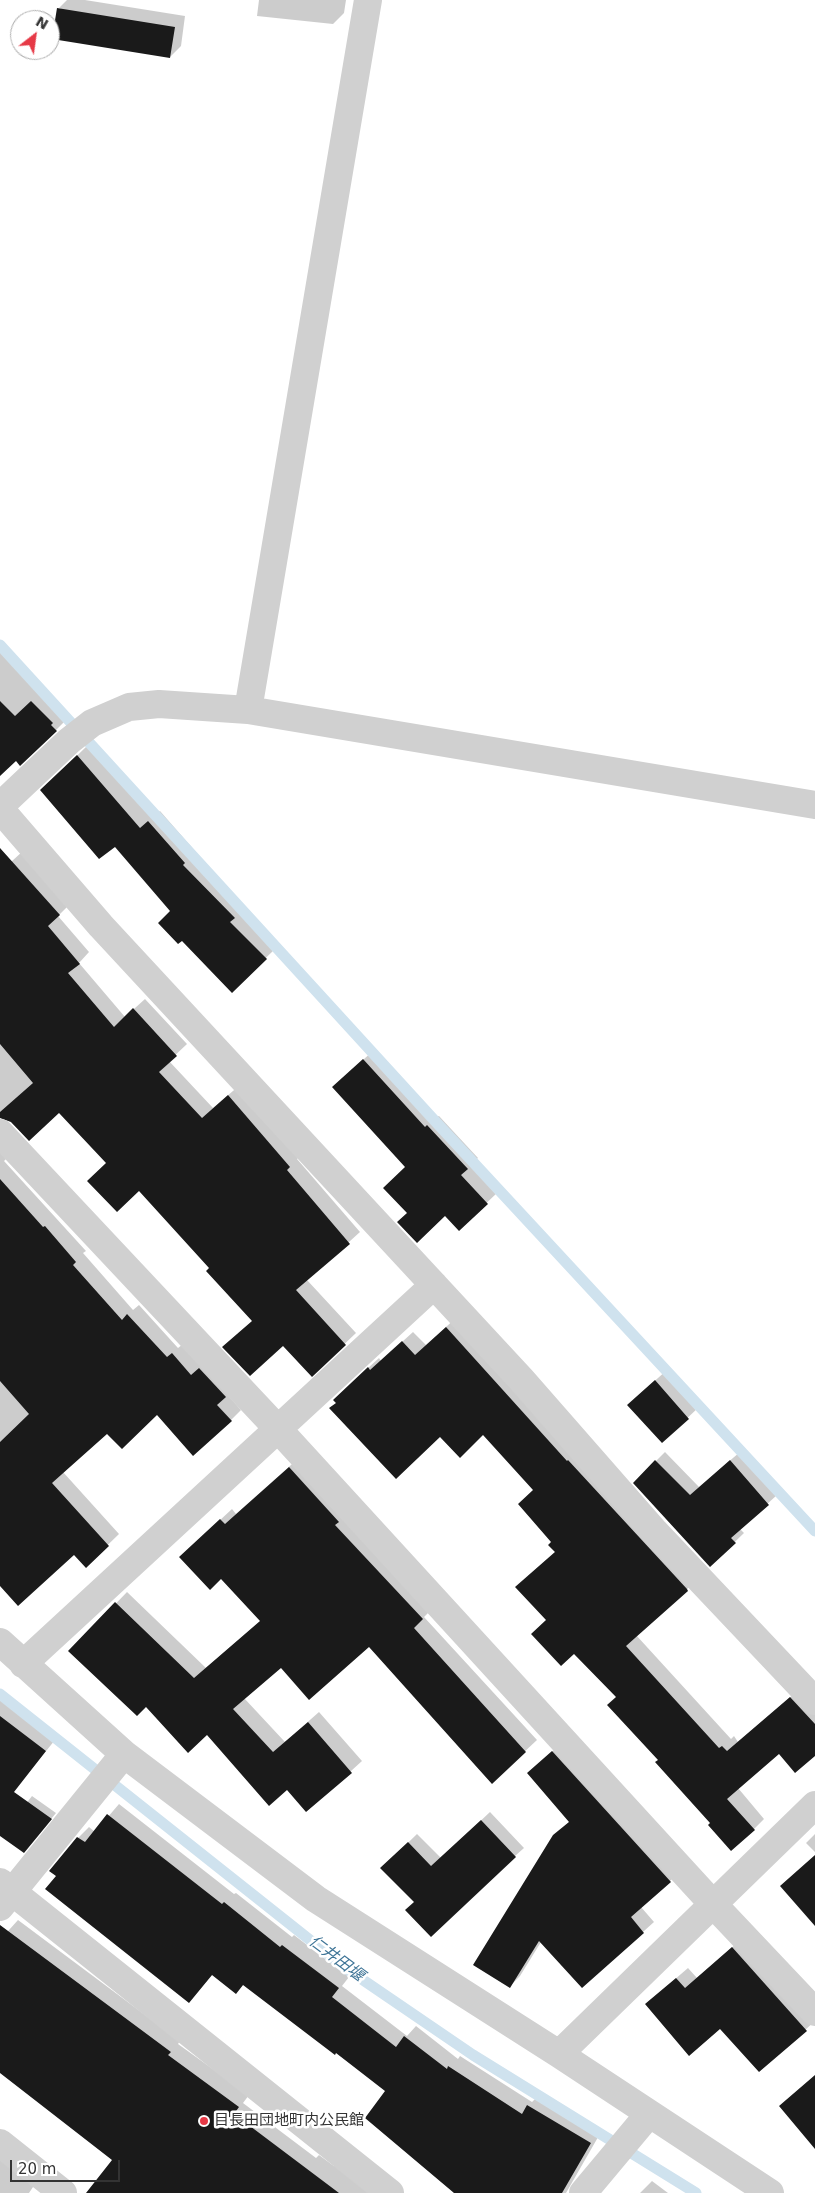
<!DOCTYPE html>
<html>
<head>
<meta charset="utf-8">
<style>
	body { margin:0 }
	#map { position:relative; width:815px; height:2193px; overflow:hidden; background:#fff; font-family:"DejaVu Sans",sans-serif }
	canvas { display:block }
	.north { position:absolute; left:10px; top:10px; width:50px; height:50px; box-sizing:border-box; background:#fff; border:1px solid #adadad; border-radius:50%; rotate:30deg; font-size:14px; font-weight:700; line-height:20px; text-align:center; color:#333 }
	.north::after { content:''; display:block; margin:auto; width:18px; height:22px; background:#e63946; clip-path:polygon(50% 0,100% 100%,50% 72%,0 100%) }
	.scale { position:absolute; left:10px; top:2160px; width:110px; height:22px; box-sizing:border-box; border:2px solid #333; border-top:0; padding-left:6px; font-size:15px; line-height:18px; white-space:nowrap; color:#333; -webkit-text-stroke:4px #fff; paint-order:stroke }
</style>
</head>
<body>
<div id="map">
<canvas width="815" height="2193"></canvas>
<div class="north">N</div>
<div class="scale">20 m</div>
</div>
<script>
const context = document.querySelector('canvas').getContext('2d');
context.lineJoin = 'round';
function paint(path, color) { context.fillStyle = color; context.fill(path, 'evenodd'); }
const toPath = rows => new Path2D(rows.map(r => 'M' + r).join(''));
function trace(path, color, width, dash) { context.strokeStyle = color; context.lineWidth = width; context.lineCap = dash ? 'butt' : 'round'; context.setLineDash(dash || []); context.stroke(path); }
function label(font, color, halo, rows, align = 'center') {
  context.font = font + ' "DejaVu Sans","Noto Sans JP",sans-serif'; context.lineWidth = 5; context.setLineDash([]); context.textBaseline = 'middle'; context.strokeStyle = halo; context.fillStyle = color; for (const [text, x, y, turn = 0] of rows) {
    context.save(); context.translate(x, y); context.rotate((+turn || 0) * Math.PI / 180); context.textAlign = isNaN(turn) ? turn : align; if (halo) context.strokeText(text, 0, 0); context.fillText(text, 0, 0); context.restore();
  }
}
paint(toPath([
	[67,0,85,0,185,16,181,46,170,57,59,8],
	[259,0,346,0,344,13,333,24,257,16],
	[0,652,39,694,42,691,63,712,61,714,66,720,56,730,16,759,0,756],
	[88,745,152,818,160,811,195,851,193,854,245,906,240,911,276,948,232,991,172,911,115,845,53,779],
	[23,851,70,904,58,916,89,952,79,963,125,1017,145,999,187,1044,169,1061,213,1108,240,1085,300,1156,297,1159,360,1232,307,1280,356,1333,312,1375,283,1344,253,1320,210,1268,139,1189,107,1163,59,1112,29,1139,5,1117,0,1117,0,872],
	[374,1050,436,1117,439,1116,478,1158,471,1164,497,1193,459,1229,445,1214,408,1212,407,1166,344,1077],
	[0,1132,15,1150,4,1161,86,1251,83,1253,133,1310,139,1305,178,1348,183,1344,241,1410,231,1420,157,1414,107,1433,63,1472,119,1534,86,1566,74,1553,0,1585],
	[457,1317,697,1580,636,1635,731,1739,734,1736,738,1742,801,1688,815,1703,815,1754,779,1752,738,1788,764,1819,754,1829,712,1823,659,1760,617,1697,548,1620,528,1576,556,1551,534,1490,483,1433,440,1436,337,1402,345,1389,379,1358,381,1361,413,1332,426,1345],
	[667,1370,699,1407,662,1442,640,1394],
	[665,1452,699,1487,740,1452,777,1495,740,1529,744,1533,710,1566,634,1483],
	[300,1457,433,1608,424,1617,537,1740,492,1782,369,1646,281,1666,244,1698,285,1742,319,1712,362,1761,307,1811,287,1788,207,1734,146,1705,70,1651,127,1592,206,1668,261,1621,192,1546,232,1509,236,1514],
	[0,1697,55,1740,0,1808],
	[563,1742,681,1871,641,1907,654,1922,582,1987,541,1942,520,1976,510,1986,554,1836,570,1821,528,1773],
	[32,1796,56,1813,29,1846,1,1836],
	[119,1804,234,1894,236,1893,292,1937,294,1935,349,1977,342,1986,407,2036,416,2026,458,2059,460,2056,532,2102,539,2095,601,2132,566,2193,479,2193,387,2091,244,1984,236,1992,213,1974,199,1990,57,1876,78,1838,89,1827,95,1832],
	[490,1812,524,1848,515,1856,415,1902,382,1868,417,1834,441,1858],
	[815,1834,815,1852,806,1843],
	[18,1920,180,2041,178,2044,249,2095,243,2103,316,2158,319,2155,334,2166,335,2164,372,2193,94,2193,113,2160,0,2072,0,1940],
	[744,1937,815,2021,760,2071,720,2027,646,2004,688,1968,697,1978],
	[0,2160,35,2184,29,2193,0,2193],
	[652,2181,668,2193,640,2193]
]), '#0003');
trace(toPath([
	[0,645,435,1121,815,1531],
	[0,1694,344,1967,473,2055,696,2193]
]), '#cfe2ee', 11);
paint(toPath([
	[57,8,175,27,170,58,52,39],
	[0,701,15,716,31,701,53,723,51,725,57,731,20,766,16,761,0,776],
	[77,755,140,828,148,821,185,863,183,865,235,918,230,922,267,959,232,993,182,941,178,944,158,923,170,911,115,847,99,859,40,790],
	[0,848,60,915,48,926,80,964,68,973,114,1027,133,1008,177,1056,159,1072,202,1118,228,1095,290,1167,287,1170,350,1244,296,1290,346,1345,312,1377,283,1346,250,1376,222,1347,252,1321,206,1271,209,1268,139,1191,117,1212,87,1181,106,1163,59,1113,29,1141,11,1122,0,1118,0,1112,33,1083,0,1044],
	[363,1059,425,1127,427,1125,468,1169,461,1175,488,1204,459,1231,445,1216,417,1243,397,1222,407,1213,383,1188,405,1167,332,1087],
	[0,1179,43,1227,45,1226,76,1262,73,1265,122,1320,127,1314,167,1357,172,1353,191,1375,199,1368,226,1397,217,1405,232,1421,193,1456,157,1415,122,1449,107,1434,52,1483,109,1546,86,1568,74,1555,18,1606,0,1586,0,1442,29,1414,0,1381],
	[446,1327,567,1461,568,1460,687,1589,688,1591,626,1646,719,1748,722,1746,727,1751,790,1697,815,1724,815,1756,795,1773,779,1754,727,1799,755,1830,731,1851,708,1825,710,1823,655,1762,658,1760,607,1705,616,1697,574,1654,561,1666,531,1634,546,1620,515,1587,555,1552,548,1545,551,1542,518,1504,533,1490,483,1435,460,1458,440,1437,396,1479,329,1408,336,1403,333,1400,368,1367,370,1370,402,1341,415,1355],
	[655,1380,689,1419,662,1443,627,1405],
	[655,1460,690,1495,730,1460,769,1505,731,1538,736,1543,710,1567,633,1483],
	[289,1467,339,1522,335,1525,423,1619,414,1628,526,1752,492,1784,369,1647,309,1700,281,1668,233,1709,273,1752,308,1722,352,1773,306,1812,287,1790,269,1806,207,1735,188,1753,146,1707,137,1716,68,1651,115,1602,194,1678,260,1621,221,1579,210,1590,179,1557,220,1519,225,1524],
	[0,1716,46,1751,14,1792,52,1819,24,1853,0,1836],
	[552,1751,671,1882,631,1917,644,1933,582,1988,539,1941,510,1988,473,1965,553,1835,569,1822,527,1773],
	[107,1814,222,1904,224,1902,280,1947,282,1945,339,1988,332,1997,396,2047,404,2036,447,2069,448,2066,522,2114,527,2105,591,2143,562,2193,454,2193,365,2118,385,2091,336,2053,335,2055,243,1985,236,1994,212,1975,189,2003,45,1889,56,1876,49,1871,77,1837,85,1842],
	[481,1820,516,1857,431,1937,405,1910,414,1902,380,1868,408,1842,431,1866],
	[815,1855,815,1926,780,1886],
	[0,1925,171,2052,168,2055,239,2107,234,2114,339,2193,86,2193,112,2160,0,2073],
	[732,1947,807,2031,759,2072,720,2029,689,2056,645,2004,676,1978,685,1988],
	[815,2075,815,2149,779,2106]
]), '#1a1a1a');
trace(toPath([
	[248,710,368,0],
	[0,806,69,741,92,723,129,707,159,704,248,710,815,805],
	[0,809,101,926,521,1379,655,1532,815,1701],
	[0,1133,278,1429,712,1903,815,2012],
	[0,1642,124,1754,316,1899,559,2054,770,2193],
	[23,1664,434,1285],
	[0,1882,390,2193],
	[0,1907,124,1754],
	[559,2054,815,1805],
	[0,2143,63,2193],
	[583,2193,649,2114]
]), '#d0d0d0', 28);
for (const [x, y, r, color] of [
	[204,2121,5,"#e63946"]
]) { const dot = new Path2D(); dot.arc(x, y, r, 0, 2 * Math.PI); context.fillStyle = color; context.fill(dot); trace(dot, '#fff', 2); }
label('15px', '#333', '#fff', [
	["目長田団地町内公民館",214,2121]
], 'left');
label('italic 16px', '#3f7597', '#fff', [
	["仁井田堰",336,1959,37]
]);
</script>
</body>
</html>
